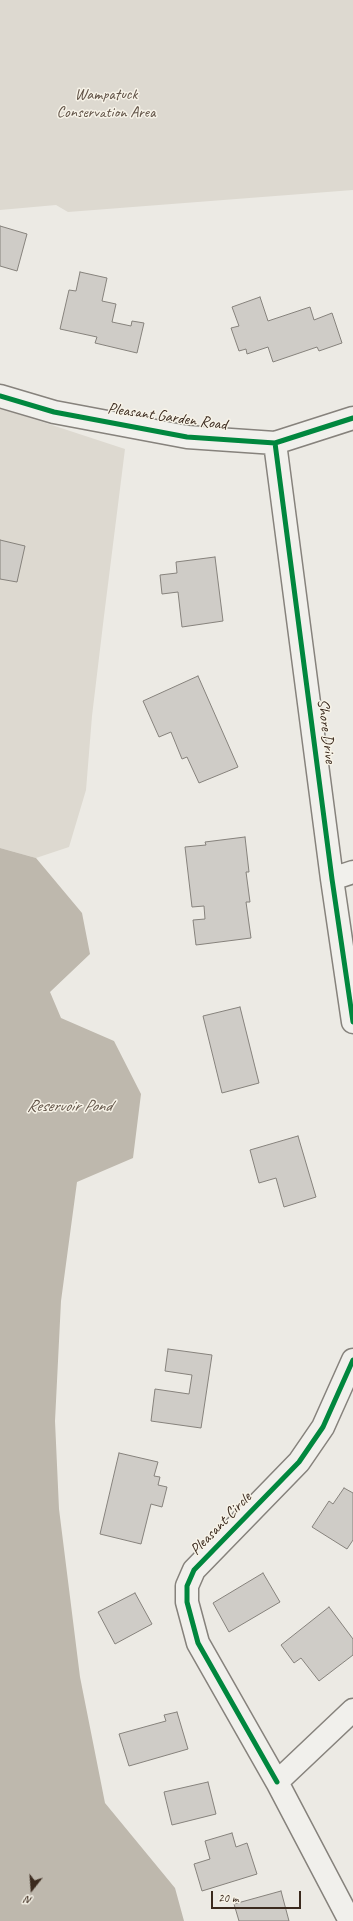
<!DOCTYPE html>
<html>
<head>
<meta charset="utf-8">
<style>
	body { margin:0 }
	#map { position:relative; width:353px; height:1921px; overflow:hidden; background:#eceae4; font-family:Caveat,sans-serif }
	canvas { display:block }
	.north { position:absolute; left:12px; top:1869px; width:40px; height:40px; -webkit-text-stroke:3px #f7f3e8; paint-order:stroke; rotate:197deg; font-size:11px; font-weight:700; line-height:16px; text-align:center; color:#3b2a1e }
	.north::after { content:''; display:block; margin:auto; width:14px; height:18px; background:#3b2a1e; clip-path:polygon(50% 0,100% 100%,50% 72%,0 100%) }
	.scale { position:absolute; left:211px; top:1891px; width:90px; height:18px; box-sizing:border-box; border:2px solid #3b2a1e; border-top:0; padding-left:5px; font-size:12px; line-height:14px; white-space:nowrap; color:#3b2a1e; -webkit-text-stroke:3px #f7f3e8; paint-order:stroke }
</style>
</head>
<body>
<div id="map">
<canvas width="353" height="1921"></canvas>
<div class="north">N</div>
<div class="scale">20 m</div>
</div>
<script>
const context = document.querySelector('canvas').getContext('2d');
context.lineJoin = 'round';
function paint(path, color) { context.fillStyle = color; context.fill(path, 'evenodd'); }
const toPath = rows => new Path2D(rows.map(r => 'M' + r).join(''));
function trace(path, color, width, dash) { context.strokeStyle = color; context.lineWidth = width; context.lineCap = dash ? 'butt' : 'round'; context.setLineDash(dash || []); context.stroke(path); }
function label(font, color, halo, rows, align = 'center') {
  context.font = font + ' Caveat,sans-serif'; context.lineWidth = 3; context.setLineDash([]); context.textBaseline = 'middle'; context.strokeStyle = halo; context.fillStyle = color; for (const [text, x, y, turn = 0] of rows) {
    context.save(); context.translate(x, y); context.rotate((+turn || 0) * Math.PI / 180); context.textAlign = isNaN(turn) ? turn : align; if (halo) context.strokeText(text, 0, 0); context.fillText(text, 0, 0); context.restore();
  }
}
paint(toPath([
	[0,0,353,0,353,190,68,212,56,205,0,210],
	[0,408,125,449,104,616,92,716,86,790,69,847,36,858,0,848]
]), '#ddd9d0');
paint(toPath([
	[0,848,36,858,82,913,90,954,50,992,61,1018,114,1041,141,1094,133,1158,77,1182,61,1301,55,1421,59,1509,80,1677,105,1803,175,1888,184,1921,0,1921]
]), '#beb8ad');
const building = toPath([
	[0,226,27,234,17,271,0,266,0,226],
	[80,272,107,278,102,301,116,304,112,322,131,326,132,321,144,323,137,353,95,343,97,337,60,329,69,290,76,291,80,272],
	[260,297,268,321,310,307,314,320,332,313,342,343,319,351,317,347,273,362,268,347,247,354,246,349,239,351,231,328,239,326,232,307,260,297],
	[0,540,25,546,17,582,0,579,0,540],
	[215,557,223,621,182,627,178,592,162,594,160,575,177,573,176,562,215,557],
	[198,676,238,767,199,783,187,757,182,759,171,732,159,737,143,701,198,676],
	[245,837,249,872,246,872,250,902,246,902,251,938,196,945,193,920,205,919,204,906,192,907,185,847,206,845,205,842,245,837],
	[240,1007,259,1083,222,1093,203,1016,240,1007],
	[298,1136,316,1197,284,1207,276,1178,259,1183,250,1150,298,1136],
	[168,1349,212,1355,201,1428,151,1421,155,1389,189,1394,192,1375,165,1371,168,1349],
	[119,1453,158,1462,154,1476,160,1477,158,1485,167,1487,162,1507,151,1504,141,1544,100,1534,119,1453],
	[344,1488,353,1493,353,1540,347,1549,312,1527,329,1501,333,1504,344,1488],
	[263,1573,280,1602,229,1632,213,1603,263,1573],
	[135,1593,152,1624,115,1644,98,1612,135,1593],
	[329,1607,353,1639,353,1655,319,1681,301,1658,294,1663,281,1645,329,1607],
	[177,1712,188,1749,129,1766,119,1734,166,1721,164,1715,177,1712],
	[208,1782,216,1814,172,1825,164,1792,208,1782],
	[232,1833,236,1847,247,1843,257,1874,202,1891,194,1864,210,1859,205,1841,232,1833],
	[281,1891,289,1921,239,1921,234,1904,281,1891]
]);
paint(building, '#cfccc7');
trace(building, '#86827c', 1);
const street = toPath([
	[0,396,54,412,187,437,275,443,353,418],
	[275,443,332,879,353,1022],
	[332,879,353,872],
	[277,1782,198,1643,187,1602,187,1586,194,1570,299,1462,323,1427,353,1360],
	[350,1921,277,1782,353,1710]
]);
trace(street, '#86827c', 25);
trace(street, '#f1f0ec', 22);
trace(toPath([
	[0,396,54,412,187,437,275,443,353,418],
	[275,443,332,879,353,1022],
	[277,1782,198,1643,187,1602,187,1586,194,1570,299,1462,323,1427,353,1360]
]), '#00873e', 5);
label('16px', '#605246', '#f7f3e8', [
	["Wampatuck",106,95],
	["Conservation Area",106,113]
]);
label('16px', '#3b2a1e', '#f7f3e8', [
	["Pleasant Garden Road",167,417,8],
	["Shore Drive",326,731,83],
	["Pleasant Circle",221,1524,-46]
]);
label('italic 17px', '#625448', '#f7f3e8', [
	["Reservoir Pond",69,1107]
]);
</script>
</body>
</html>
